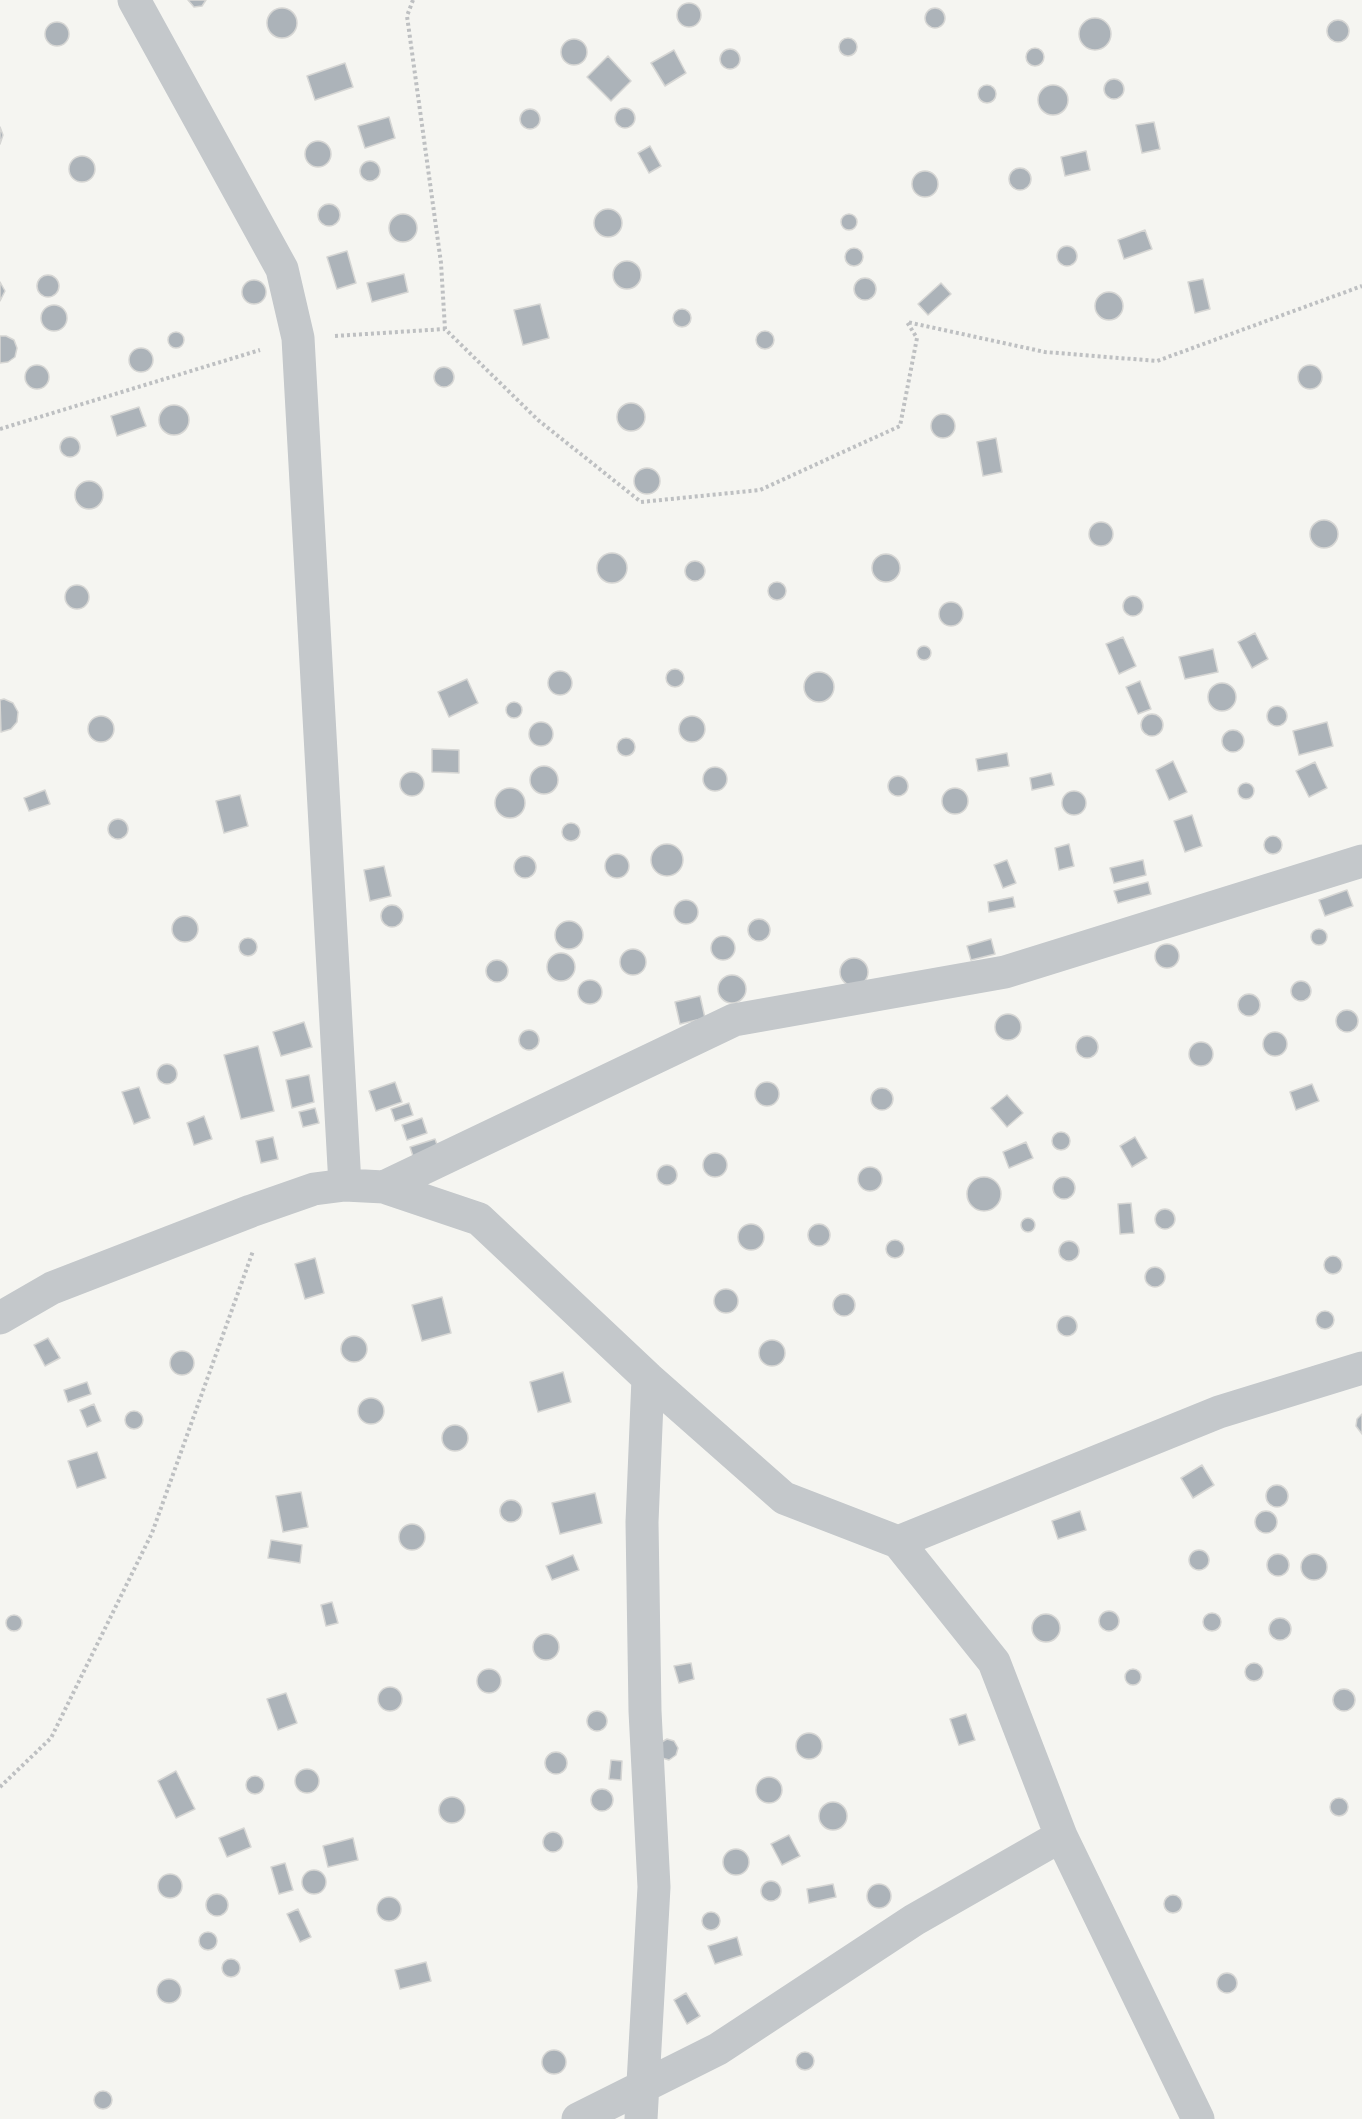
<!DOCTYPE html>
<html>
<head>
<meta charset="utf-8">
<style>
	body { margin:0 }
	canvas { display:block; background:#f5f5f1 }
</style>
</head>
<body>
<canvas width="1362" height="2119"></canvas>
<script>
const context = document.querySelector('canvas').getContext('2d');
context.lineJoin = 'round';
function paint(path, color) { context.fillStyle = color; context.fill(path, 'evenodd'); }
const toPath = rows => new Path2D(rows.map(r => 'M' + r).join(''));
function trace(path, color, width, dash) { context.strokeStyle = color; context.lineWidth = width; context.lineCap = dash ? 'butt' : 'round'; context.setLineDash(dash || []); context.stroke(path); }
const building = toPath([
	[188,0,206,0,202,6,194,7,188,0],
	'677 15a12 12 0 1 1 24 0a12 12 0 1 1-24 0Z',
	'925 18a10 10 0 1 1 20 0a10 10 0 1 1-20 0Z',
	'267 23a15 15 0 1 1 30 0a15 15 0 1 1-30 0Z',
	'1079 34a16 16 0 1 1 32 0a16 16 0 1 1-32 0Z',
	'1327 31a11 11 0 1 1 22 0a11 11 0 1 1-22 0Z',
	'45 34a12 12 0 1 1 24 0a12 12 0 1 1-24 0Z',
	'839 47a9 9 0 1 1 18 0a9 9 0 1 1-18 0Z',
	'561 52a13 13 0 1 1 26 0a13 13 0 1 1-26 0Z',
	'1026 57a9 9 0 1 1 18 0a9 9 0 1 1-18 0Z',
	'720 59a10 10 0 1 1 20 0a10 10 0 1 1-20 0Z',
	[674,50,686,73,665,86,651,63,674,50],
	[608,56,631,81,611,101,587,77,608,56],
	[345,63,353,87,315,100,307,76,345,63],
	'1104 89a10 10 0 1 1 20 0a10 10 0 1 1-20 0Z',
	'978 94a9 9 0 1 1 18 0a9 9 0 1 1-18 0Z',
	'1038 100a15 15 0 1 1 30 0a15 15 0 1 1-30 0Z',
	'615 118a10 10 0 1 1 20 0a10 10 0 1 1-20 0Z',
	'520 119a10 10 0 1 1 20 0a10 10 0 1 1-20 0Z',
	[389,117,395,138,365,148,358,126,389,117],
	[1154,122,1160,149,1142,153,1136,125,1154,122],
	[0,127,3,135,0,144,0,127],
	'305 154a13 13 0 1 1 26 0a13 13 0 1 1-26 0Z',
	[650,146,661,166,649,173,638,153,650,146],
	[1086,151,1090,170,1065,176,1061,157,1086,151],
	'69 169a13 13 0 1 1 26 0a13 13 0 1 1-26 0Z',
	'360 171a10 10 0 1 1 20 0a10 10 0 1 1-20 0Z',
	'1009 179a11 11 0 1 1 22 0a11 11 0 1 1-22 0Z',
	'912 184a13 13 0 1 1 26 0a13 13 0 1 1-26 0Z',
	'318 215a11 11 0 1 1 22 0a11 11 0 1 1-22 0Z',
	'594 223a14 14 0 1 1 28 0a14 14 0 1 1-28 0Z',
	'841 222a8 8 0 1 1 16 0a8 8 0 1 1-16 0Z',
	'389 228a14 14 0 1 1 28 0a14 14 0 1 1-28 0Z',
	[1145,230,1152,249,1124,259,1118,240,1145,230],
	'1057 256a10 10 0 1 1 20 0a10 10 0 1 1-20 0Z',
	'845 257a9 9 0 1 1 18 0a9 9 0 1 1-18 0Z',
	[347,251,356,283,337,289,327,257,347,251],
	'613 275a14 14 0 1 1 28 0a14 14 0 1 1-28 0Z',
	[404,274,408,292,372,302,367,283,404,274],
	'37 286a11 11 0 1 1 22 0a11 11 0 1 1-22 0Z',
	'854 289a11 11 0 1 1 22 0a11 11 0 1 1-22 0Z',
	[1203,279,1210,309,1195,313,1188,282,1203,279],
	'242 292a12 12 0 1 1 24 0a12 12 0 1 1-24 0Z',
	[0,282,5,291,0,301,0,282],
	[941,283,951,294,928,315,918,304,941,283],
	'1095 306a14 14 0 1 1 28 0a14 14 0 1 1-28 0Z',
	[540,304,549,338,523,345,514,310,540,304],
	'41 318a13 13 0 1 1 26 0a13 13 0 1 1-26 0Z',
	'673 318a9 9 0 1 1 18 0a9 9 0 1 1-18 0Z',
	'756 340a9 9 0 1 1 18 0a9 9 0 1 1-18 0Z',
	'168 340a8 8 0 1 1 16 0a8 8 0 1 1-16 0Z',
	[0,336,6,336,14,340,17,348,15,357,8,362,0,363,0,336],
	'129 360a12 12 0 1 1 24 0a12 12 0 1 1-24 0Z',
	'25 377a12 12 0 1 1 24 0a12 12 0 1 1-24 0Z',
	'1298 377a12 12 0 1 1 24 0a12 12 0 1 1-24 0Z',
	'434 377a10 10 0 1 1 20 0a10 10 0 1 1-20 0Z',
	'617 417a14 14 0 1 1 28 0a14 14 0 1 1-28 0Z',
	'159 420a15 15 0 1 1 30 0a15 15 0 1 1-30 0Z',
	[139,407,146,426,117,436,111,416,139,407],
	'931 426a12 12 0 1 1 24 0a12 12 0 1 1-24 0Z',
	'60 447a10 10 0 1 1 20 0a10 10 0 1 1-20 0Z',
	[996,438,1002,472,983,476,977,442,996,438],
	'634 481a13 13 0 1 1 26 0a13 13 0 1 1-26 0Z',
	'75 495a14 14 0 1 1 28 0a14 14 0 1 1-28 0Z',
	'1310 534a14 14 0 1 1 28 0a14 14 0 1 1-28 0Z',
	'1089 534a12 12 0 1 1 24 0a12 12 0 1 1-24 0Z',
	'597 568a15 15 0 1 1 30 0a15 15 0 1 1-30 0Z',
	'872 568a14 14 0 1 1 28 0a14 14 0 1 1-28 0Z',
	'685 571a10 10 0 1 1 20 0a10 10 0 1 1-20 0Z',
	'768 591a9 9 0 1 1 18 0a9 9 0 1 1-18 0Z',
	'65 597a12 12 0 1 1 24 0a12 12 0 1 1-24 0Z',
	'1123 606a10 10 0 1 1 20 0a10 10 0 1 1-20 0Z',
	'939 614a12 12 0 1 1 24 0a12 12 0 1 1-24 0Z',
	[1255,633,1268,659,1252,668,1238,642,1255,633],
	[1123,637,1136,666,1119,674,1106,644,1123,637],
	'917 653a7 7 0 1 1 14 0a7 7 0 1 1-14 0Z',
	[1213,649,1218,672,1185,679,1179,657,1213,649],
	'666 678a9 9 0 1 1 18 0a9 9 0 1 1-18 0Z',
	'548 683a12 12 0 1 1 24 0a12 12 0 1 1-24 0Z',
	'804 687a15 15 0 1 1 30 0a15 15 0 1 1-30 0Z',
	[467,679,478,703,449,717,438,692,467,679],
	[1140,681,1151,709,1138,714,1126,687,1140,681],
	'1208 697a14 14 0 1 1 28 0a14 14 0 1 1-28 0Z',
	[4,699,13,703,18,712,17,722,11,729,1,732,0,700,4,699],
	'506 710a8 8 0 1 1 16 0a8 8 0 1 1-16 0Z',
	'1267 716a10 10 0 1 1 20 0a10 10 0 1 1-20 0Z',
	'1141 725a11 11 0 1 1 22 0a11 11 0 1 1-22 0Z',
	'88 729a13 13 0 1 1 26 0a13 13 0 1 1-26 0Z',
	'679 729a13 13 0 1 1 26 0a13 13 0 1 1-26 0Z',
	[1327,722,1333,746,1299,755,1293,731,1327,722],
	'529 734a12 12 0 1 1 24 0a12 12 0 1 1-24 0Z',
	'1222 741a11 11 0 1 1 22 0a11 11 0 1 1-22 0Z',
	'617 747a9 9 0 1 1 18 0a9 9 0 1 1-18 0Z',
	[432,749,459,750,459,773,432,772,432,749],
	[1007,753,1009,766,978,771,976,759,1007,753],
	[1173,761,1187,792,1169,800,1156,770,1173,761],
	[1315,762,1327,788,1309,797,1296,771,1315,762],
	'530 780a14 14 0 1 1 28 0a14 14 0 1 1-28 0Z',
	'703 779a12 12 0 1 1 24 0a12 12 0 1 1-24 0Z',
	'400 784a12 12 0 1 1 24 0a12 12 0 1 1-24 0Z',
	[1051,773,1054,785,1032,790,1030,778,1051,773],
	'888 786a10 10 0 1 1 20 0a10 10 0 1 1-20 0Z',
	'1238 791a8 8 0 1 1 16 0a8 8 0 1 1-16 0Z',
	'495 803a15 15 0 1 1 30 0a15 15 0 1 1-30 0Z',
	'942 801a13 13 0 1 1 26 0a13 13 0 1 1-26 0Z',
	[45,790,50,804,29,811,24,798,45,790],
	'1062 803a12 12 0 1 1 24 0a12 12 0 1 1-24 0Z',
	[240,795,248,826,224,833,216,801,240,795],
	[1192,815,1202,846,1185,852,1174,821,1192,815],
	'108 829a10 10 0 1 1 20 0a10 10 0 1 1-20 0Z',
	'562 832a9 9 0 1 1 18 0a9 9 0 1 1-18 0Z',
	'1264 845a9 9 0 1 1 18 0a9 9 0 1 1-18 0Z',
	[1069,844,1074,866,1059,870,1055,848,1069,844],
	'651 860a16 16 0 1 1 32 0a16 16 0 1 1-32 0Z',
	'605 866a12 12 0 1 1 24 0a12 12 0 1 1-24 0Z',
	'514 867a11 11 0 1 1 22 0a11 11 0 1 1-22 0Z',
	[1007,860,1016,883,1003,888,994,865,1007,860],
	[1143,860,1146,875,1114,883,1110,868,1143,860],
	[384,866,391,896,370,901,364,870,384,866],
	[1148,882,1151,894,1118,903,1114,891,1148,882],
	[1347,890,1353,906,1325,916,1319,900,1347,890],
	[1013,897,1015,907,989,912,988,902,1013,897],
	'674 912a12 12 0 1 1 24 0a12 12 0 1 1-24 0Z',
	'381 916a11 11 0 1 1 22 0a11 11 0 1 1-22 0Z',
	'172 929a13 13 0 1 1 26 0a13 13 0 1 1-26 0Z',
	'748 930a11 11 0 1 1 22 0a11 11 0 1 1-22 0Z',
	'555 935a14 14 0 1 1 28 0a14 14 0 1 1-28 0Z',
	'1311 937a8 8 0 1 1 16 0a8 8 0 1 1-16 0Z',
	'711 948a12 12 0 1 1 24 0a12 12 0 1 1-24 0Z',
	'239 947a9 9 0 1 1 18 0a9 9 0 1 1-18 0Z',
	[991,939,995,954,971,960,967,946,991,939],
	'1155 956a12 12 0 1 1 24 0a12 12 0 1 1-24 0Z',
	'620 962a13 13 0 1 1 26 0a13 13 0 1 1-26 0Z',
	'547 967a14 14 0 1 1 28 0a14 14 0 1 1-28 0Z',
	'840 972a14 14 0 1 1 28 0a14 14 0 1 1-28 0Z',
	'486 971a11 11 0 1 1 22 0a11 11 0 1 1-22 0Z',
	'718 989a14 14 0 1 1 28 0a14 14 0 1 1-28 0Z',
	'578 992a12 12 0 1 1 24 0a12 12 0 1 1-24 0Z',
	'1291 991a10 10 0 1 1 20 0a10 10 0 1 1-20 0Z',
	'1238 1005a11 11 0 1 1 22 0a11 11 0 1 1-22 0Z',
	[700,996,705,1018,680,1024,675,1002,700,996],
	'1336 1021a11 11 0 1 1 22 0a11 11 0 1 1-22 0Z',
	'995 1027a13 13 0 1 1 26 0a13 13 0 1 1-26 0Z',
	[304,1022,312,1047,281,1056,273,1032,304,1022],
	'519 1040a10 10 0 1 1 20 0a10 10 0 1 1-20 0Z',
	'1263 1044a12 12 0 1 1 24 0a12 12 0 1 1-24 0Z',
	'1076 1047a11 11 0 1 1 22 0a11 11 0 1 1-22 0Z',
	'1189 1054a12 12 0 1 1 24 0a12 12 0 1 1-24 0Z',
	[258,1046,274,1111,241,1119,224,1055,258,1046],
	'157 1074a10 10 0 1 1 20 0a10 10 0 1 1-20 0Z',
	[309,1075,314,1102,292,1108,286,1080,309,1075],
	'755 1094a12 12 0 1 1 24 0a12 12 0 1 1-24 0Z',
	[395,1082,402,1102,376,1111,369,1091,395,1082],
	[1312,1084,1319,1101,1296,1110,1290,1092,1312,1084],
	[139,1087,150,1118,134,1124,122,1092,139,1087],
	'871 1099a11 11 0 1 1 22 0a11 11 0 1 1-22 0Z',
	[1007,1095,1023,1113,1007,1127,991,1108,1007,1095],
	[409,1103,413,1115,395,1121,391,1109,409,1103],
	[315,1108,319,1123,303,1127,299,1112,315,1108],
	[204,1116,212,1139,194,1145,187,1123,204,1116],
	[422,1118,427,1133,407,1140,402,1125,422,1118],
	'1052 1141a9 9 0 1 1 18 0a9 9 0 1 1-18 0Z',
	[273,1137,278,1159,261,1163,256,1141,273,1137],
	[1135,1137,1147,1158,1132,1167,1120,1146,1135,1137],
	[435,1139,440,1153,415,1162,410,1147,435,1139],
	[1026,1142,1033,1158,1009,1168,1003,1152,1026,1142],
	'703 1165a12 12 0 1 1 24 0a12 12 0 1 1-24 0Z',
	'657 1175a10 10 0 1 1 20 0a10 10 0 1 1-20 0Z',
	'858 1179a12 12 0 1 1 24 0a12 12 0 1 1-24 0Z',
	'1053 1188a11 11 0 1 1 22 0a11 11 0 1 1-22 0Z',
	'967 1194a17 17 0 1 1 34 0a17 17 0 1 1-34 0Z',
	[1131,1203,1134,1233,1120,1234,1118,1204,1131,1203],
	'1155 1219a10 10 0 1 1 20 0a10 10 0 1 1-20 0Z',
	'1021 1225a7 7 0 1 1 14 0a7 7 0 1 1-14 0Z',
	'808 1235a11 11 0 1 1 22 0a11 11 0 1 1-22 0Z',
	'738 1237a13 13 0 1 1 26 0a13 13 0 1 1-26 0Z',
	'886 1249a9 9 0 1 1 18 0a9 9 0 1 1-18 0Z',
	'1059 1251a10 10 0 1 1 20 0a10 10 0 1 1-20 0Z',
	'1324 1265a9 9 0 1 1 18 0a9 9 0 1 1-18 0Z',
	[315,1258,324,1293,305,1299,295,1264,315,1258],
	'1145 1277a10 10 0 1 1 20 0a10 10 0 1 1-20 0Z',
	'714 1301a12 12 0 1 1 24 0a12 12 0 1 1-24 0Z',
	'833 1305a11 11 0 1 1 22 0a11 11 0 1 1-22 0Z',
	[442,1297,451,1333,422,1341,412,1305,442,1297],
	'1316 1320a9 9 0 1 1 18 0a9 9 0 1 1-18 0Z',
	'1057 1326a10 10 0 1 1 20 0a10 10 0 1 1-20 0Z',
	'341 1349a13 13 0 1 1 26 0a13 13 0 1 1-26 0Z',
	[48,1338,60,1358,45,1366,34,1345,48,1338],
	'759 1353a13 13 0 1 1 26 0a13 13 0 1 1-26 0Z',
	'170 1363a12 12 0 1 1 24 0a12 12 0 1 1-24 0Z',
	[563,1372,571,1402,538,1412,530,1382,563,1372],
	[87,1382,91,1394,68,1402,64,1390,87,1382],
	'358 1411a13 13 0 1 1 26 0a13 13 0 1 1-26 0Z',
	[94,1404,101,1421,87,1427,80,1410,94,1404],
	'125 1420a9 9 0 1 1 18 0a9 9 0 1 1-18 0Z',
	[1362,1414,1362,1434,1356,1426,1357,1419,1362,1414],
	'442 1438a13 13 0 1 1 26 0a13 13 0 1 1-26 0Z',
	[97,1452,106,1478,77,1488,68,1461,97,1452],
	[1202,1465,1214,1485,1193,1498,1181,1478,1202,1465],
	'1266 1496a11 11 0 1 1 22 0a11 11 0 1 1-22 0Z',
	[301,1492,308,1527,283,1532,276,1496,301,1492],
	[595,1493,602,1523,560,1534,552,1503,595,1493],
	'500 1511a11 11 0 1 1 22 0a11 11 0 1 1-22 0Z',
	[1080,1511,1086,1530,1058,1539,1052,1521,1080,1511],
	'1255 1522a11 11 0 1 1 22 0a11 11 0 1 1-22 0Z',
	'399 1537a13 13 0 1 1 26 0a13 13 0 1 1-26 0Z',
	[271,1540,302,1545,300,1563,268,1558,271,1540],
	'1189 1560a10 10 0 1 1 20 0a10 10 0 1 1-20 0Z',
	'1267 1565a11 11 0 1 1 22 0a11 11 0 1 1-22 0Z',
	'1301 1567a13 13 0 1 1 26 0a13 13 0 1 1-26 0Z',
	[573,1555,579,1570,552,1580,546,1566,573,1555],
	[332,1602,338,1623,326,1626,321,1605,332,1602],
	'1099 1621a10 10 0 1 1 20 0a10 10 0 1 1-20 0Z',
	'1203 1622a9 9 0 1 1 18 0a9 9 0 1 1-18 0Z',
	'1032 1628a14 14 0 1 1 28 0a14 14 0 1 1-28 0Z',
	'6 1623a8 8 0 1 1 16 0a8 8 0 1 1-16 0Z',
	'1269 1629a11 11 0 1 1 22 0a11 11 0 1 1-22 0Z',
	'533 1647a13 13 0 1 1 26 0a13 13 0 1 1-26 0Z',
	[691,1663,694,1679,679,1683,674,1666,691,1663],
	'1245 1672a9 9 0 1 1 18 0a9 9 0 1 1-18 0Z',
	'1125 1677a8 8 0 1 1 16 0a8 8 0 1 1-16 0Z',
	'477 1681a12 12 0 1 1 24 0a12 12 0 1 1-24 0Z',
	'378 1699a12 12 0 1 1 24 0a12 12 0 1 1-24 0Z',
	'1333 1700a11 11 0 1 1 22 0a11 11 0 1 1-22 0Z',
	[286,1693,297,1723,278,1730,267,1699,286,1693],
	'587 1721a10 10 0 1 1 20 0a10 10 0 1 1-20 0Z',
	[966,1714,975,1740,959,1745,950,1719,966,1714],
	'796 1746a13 13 0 1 1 26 0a13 13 0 1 1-26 0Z',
	[667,1739,674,1741,678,1748,676,1755,669,1760,662,1758,660,1743,667,1739],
	'545 1763a11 11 0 1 1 22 0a11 11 0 1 1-22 0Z',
	[611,1760,622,1761,621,1780,609,1779,611,1760],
	'295 1781a12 12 0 1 1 24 0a12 12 0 1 1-24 0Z',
	[176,1771,195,1809,176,1818,158,1781,176,1771],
	'246 1785a9 9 0 1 1 18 0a9 9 0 1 1-18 0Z',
	'756 1790a13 13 0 1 1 26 0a13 13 0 1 1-26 0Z',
	'591 1800a11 11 0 1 1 22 0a11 11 0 1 1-22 0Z',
	'439 1810a13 13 0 1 1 26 0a13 13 0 1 1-26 0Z',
	'1330 1807a9 9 0 1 1 18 0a9 9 0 1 1-18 0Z',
	'819 1816a14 14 0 1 1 28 0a14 14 0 1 1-28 0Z',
	[244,1828,251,1847,227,1857,219,1838,244,1828],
	'543 1842a10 10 0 1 1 20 0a10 10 0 1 1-20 0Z',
	[789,1835,800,1856,782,1865,771,1844,789,1835],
	[353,1838,358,1860,328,1867,323,1846,353,1838],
	'723 1862a13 13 0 1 1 26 0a13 13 0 1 1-26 0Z',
	[285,1863,293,1890,279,1894,271,1867,285,1863],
	'302 1882a12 12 0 1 1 24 0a12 12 0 1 1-24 0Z',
	'158 1886a12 12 0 1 1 24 0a12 12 0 1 1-24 0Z',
	'761 1891a10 10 0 1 1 20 0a10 10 0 1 1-20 0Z',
	'867 1896a12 12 0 1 1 24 0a12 12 0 1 1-24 0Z',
	[833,1884,836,1897,809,1903,807,1889,833,1884],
	'206 1905a11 11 0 1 1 22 0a11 11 0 1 1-22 0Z',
	'1164 1904a9 9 0 1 1 18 0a9 9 0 1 1-18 0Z',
	'377 1909a12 12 0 1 1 24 0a12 12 0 1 1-24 0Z',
	[298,1909,311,1937,300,1942,287,1914,298,1909],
	'702 1921a9 9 0 1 1 18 0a9 9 0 1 1-18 0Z',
	'199 1941a9 9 0 1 1 18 0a9 9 0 1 1-18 0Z',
	[737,1937,742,1955,715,1964,708,1946,737,1937],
	'222 1968a9 9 0 1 1 18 0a9 9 0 1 1-18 0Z',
	[426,1962,431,1981,400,1989,395,1970,426,1962],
	'1217 1983a10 10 0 1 1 20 0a10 10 0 1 1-20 0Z',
	'157 1991a12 12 0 1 1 24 0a12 12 0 1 1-24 0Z',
	[686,1993,700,2016,687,2024,674,2000,686,1993],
	'542 2062a12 12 0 1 1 24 0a12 12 0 1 1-24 0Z',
	'796 2061a9 9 0 1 1 18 0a9 9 0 1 1-18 0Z',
	'94 2100a9 9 0 1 1 18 0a9 9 0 1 1-18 0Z'
]);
paint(building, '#acb3b9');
trace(building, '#d6d6d4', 1.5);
trace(toPath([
	[413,0,407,16,441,263,445,329],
	[335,336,445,329,538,420,641,502,760,490,900,426,917,338,907,322,1045,352,1157,361,1362,286],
	[0,429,260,350],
	[0,1787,51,1738,152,1533,253,1251]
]), '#bec0c2', 4, [3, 3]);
trace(toPath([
	[134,0,282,269,298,338,345,1185],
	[384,1187,479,1219,648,1378,784,1498,898,1542,994,1662,1061,1836,1198,2119],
	[0,1318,52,1288,251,1211,314,1189,345,1185,384,1187,734,1020,1005,972,1362,861],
	[898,1542,1219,1412,1362,1368],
	[578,2119,718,2049,914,1920,1061,1836],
	[641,2119,654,1887,645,1711,642,1522,648,1378]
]), '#c4c8cb', 33);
</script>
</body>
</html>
